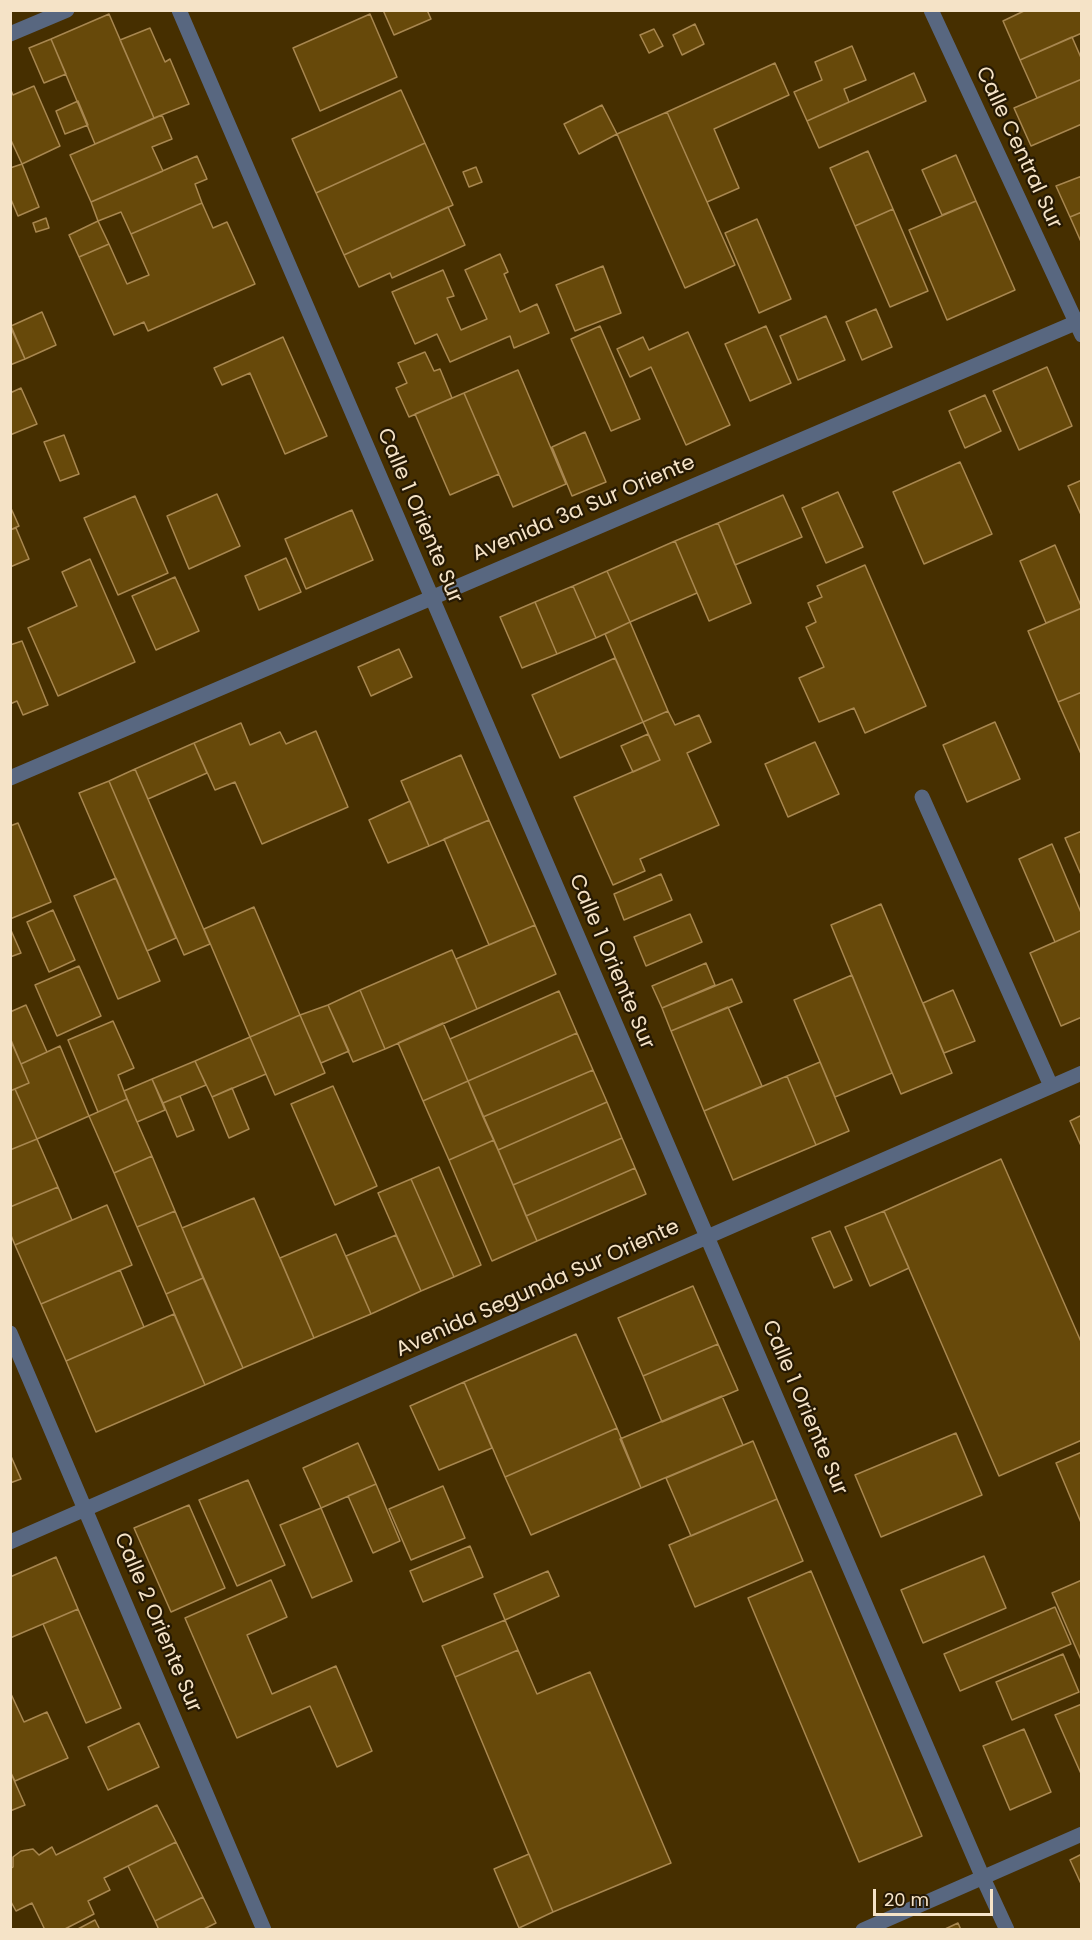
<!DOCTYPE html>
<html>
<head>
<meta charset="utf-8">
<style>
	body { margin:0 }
	#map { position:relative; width:1092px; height:1940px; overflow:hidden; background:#462f00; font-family:Poppins,sans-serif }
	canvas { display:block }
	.frame { position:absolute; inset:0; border:12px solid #f5e3c7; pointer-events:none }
	.scale { position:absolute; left:873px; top:1889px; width:120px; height:27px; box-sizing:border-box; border:3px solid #f5e3c7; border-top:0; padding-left:8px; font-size:18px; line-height:21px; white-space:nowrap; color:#f5e3c7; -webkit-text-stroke:4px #261903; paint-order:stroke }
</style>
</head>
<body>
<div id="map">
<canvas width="1092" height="1940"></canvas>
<div class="frame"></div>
<div class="scale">20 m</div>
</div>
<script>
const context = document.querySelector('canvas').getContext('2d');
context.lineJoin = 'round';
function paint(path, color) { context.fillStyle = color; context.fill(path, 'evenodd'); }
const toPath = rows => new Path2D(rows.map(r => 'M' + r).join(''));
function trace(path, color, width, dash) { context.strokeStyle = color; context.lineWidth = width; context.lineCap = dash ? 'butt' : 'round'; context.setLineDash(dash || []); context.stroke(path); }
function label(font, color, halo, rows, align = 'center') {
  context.font = font + ' Poppins,sans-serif'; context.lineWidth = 4.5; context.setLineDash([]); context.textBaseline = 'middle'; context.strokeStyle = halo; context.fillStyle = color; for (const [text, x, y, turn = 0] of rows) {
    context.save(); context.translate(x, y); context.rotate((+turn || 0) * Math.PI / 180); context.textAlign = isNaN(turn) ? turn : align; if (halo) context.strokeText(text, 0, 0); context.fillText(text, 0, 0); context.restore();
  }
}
const building = toPath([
	[383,10,427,10,431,19,394,35,383,10],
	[1026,10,1082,10,1082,33,1020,60,1003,21,1026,10],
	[109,14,154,118,95,144,51,39,109,14],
	[370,14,397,77,320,111,293,48,370,14],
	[695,24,704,44,682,55,673,35,695,24],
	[150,28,165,62,170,59,189,104,154,118,120,40,150,28],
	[654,29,663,46,649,53,640,35,654,29],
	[1072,37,1082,60,1082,79,1037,98,1020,60,1072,37],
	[51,39,66,74,44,83,29,48,51,39],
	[852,46,866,80,844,89,849,102,807,121,794,92,822,80,815,62,852,46],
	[775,63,789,95,714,129,739,188,707,202,667,112,775,63],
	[914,73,926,101,819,148,807,121,914,73],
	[1082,79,1082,124,1031,146,1014,108,1082,79],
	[34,86,60,146,22,164,10,138,10,88,13,95,34,86],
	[401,90,425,143,316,193,292,139,401,90],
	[78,101,88,125,65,134,56,111,78,101],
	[602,105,617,134,579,154,564,124,602,105],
	[667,112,735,265,685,288,617,134,667,112],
	[162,115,172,139,152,147,163,171,91,202,70,155,162,115],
	[425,143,453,205,344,255,316,193,425,143],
	[868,151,893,209,855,226,830,168,868,151],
	[956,155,976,201,942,215,922,170,956,155],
	[197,156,207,179,195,184,202,203,131,234,121,212,98,221,91,202,197,156],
	[22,164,39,207,18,216,10,197,10,168,22,164],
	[476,167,482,182,469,187,463,172,476,167],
	[1082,176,1082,212,1070,217,1056,186,1082,176],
	[976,201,1015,290,947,320,909,230,976,201],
	[202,203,213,228,227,222,255,284,148,331,144,322,114,335,79,257,109,244,127,284,149,275,131,234,202,203],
	[448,207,465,245,392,278,390,273,359,287,344,255,448,207],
	[893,209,928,291,890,307,855,226,893,209],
	[1082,212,1082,244,1070,217,1082,212],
	[46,218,49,228,36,232,33,223,46,218],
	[757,219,791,299,759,313,725,233,757,219],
	[98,221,109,244,79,257,69,235,98,221],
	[500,254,508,272,504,274,520,312,537,304,549,333,514,348,510,336,450,362,437,334,415,344,392,292,443,270,454,296,447,298,461,330,487,319,465,270,500,254],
	[603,266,621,313,575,331,556,285,603,266],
	[876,309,892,347,862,360,846,322,876,309],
	[42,312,56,345,25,359,11,326,42,312],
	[826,316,845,360,798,380,780,336,826,316],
	[10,326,25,359,10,365,10,326],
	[600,326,640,419,611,431,571,339,600,326],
	[766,326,791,383,750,401,725,344,766,326],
	[688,332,730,425,686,445,651,367,630,377,617,349,643,337,649,350,688,332],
	[283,337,327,436,285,454,250,373,222,385,214,368,283,337],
	[425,352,434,371,440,369,452,398,409,417,396,388,407,383,398,363,425,352],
	[1047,367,1072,426,1019,450,993,391,1047,367],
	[518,370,566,484,513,507,464,393,518,370],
	[21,388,37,424,10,435,10,393,21,388],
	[464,393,499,474,450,495,415,414,464,393],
	[985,395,1001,431,965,448,949,411,985,395],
	[585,432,606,482,572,496,552,447,585,432],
	[64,435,79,474,60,481,44,442,64,435],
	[960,462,992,534,924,564,893,492,960,462],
	[1082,480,1082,517,1068,486,1082,480],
	[838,492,863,547,826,563,802,508,838,492],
	[217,494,240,546,189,569,167,516,217,494],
	[783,495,802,537,735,565,718,523,783,495],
	[135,496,168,573,118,595,84,518,135,496],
	[10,506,19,526,10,530,10,506],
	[352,510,373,560,306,589,285,539,352,510],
	[718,523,751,603,709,621,675,541,718,523],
	[16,528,29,559,10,567,10,530,16,528],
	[675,541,697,593,630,622,607,571,675,541],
	[1055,545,1082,608,1046,623,1020,561,1055,545],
	[286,558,301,592,259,610,245,576,286,558],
	[90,559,135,662,58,696,28,628,77,606,62,572,90,559],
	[865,565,926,706,865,733,854,708,819,722,799,678,824,667,806,627,816,622,808,603,822,597,817,586,865,565],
	[607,571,630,622,596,638,573,586,607,571],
	[175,577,199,631,156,650,132,596,175,577],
	[573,586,596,638,557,654,535,602,573,586],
	[535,602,557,654,522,668,500,617,535,602],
	[1082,608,1082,692,1058,702,1028,631,1082,608],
	[630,622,668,711,643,722,605,634,630,622],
	[22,641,48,705,23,715,17,701,10,704,10,645,22,641],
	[399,649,412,677,371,696,358,667,399,649],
	[615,658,643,722,560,758,532,695,615,658],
	[1082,692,1082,754,1081,754,1058,702,1082,692],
	[668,711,675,725,699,715,711,742,687,753,719,825,640,859,645,871,613,885,574,797,660,760,643,722,668,711],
	[995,722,1020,779,967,802,943,745,995,722],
	[241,723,250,745,280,732,286,744,316,731,348,807,262,844,235,782,215,790,194,743,241,723],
	[648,734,660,760,633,772,621,746,648,734],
	[815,742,839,794,788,817,765,764,815,742],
	[194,743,207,773,148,799,135,769,194,743],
	[461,755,489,820,429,846,401,781,461,755],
	[135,769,210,944,184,955,109,781,135,769],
	[109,781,176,938,147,951,79,793,109,781],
	[410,801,429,846,388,863,369,820,410,801],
	[489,820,535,925,489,945,444,839,489,820],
	[18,823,51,902,10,919,10,826,18,823],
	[1082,831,1082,877,1065,838,1082,831],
	[1052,844,1082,915,1082,930,1055,942,1019,859,1052,844],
	[661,874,672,900,624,920,614,894,661,874],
	[116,878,160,981,118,999,74,896,116,878],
	[881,904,952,1073,901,1094,831,925,881,904],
	[254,907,300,1015,250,1037,204,929,254,907],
	[53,910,75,960,49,972,27,922,53,910],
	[690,914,702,942,646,966,634,937,690,914],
	[535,925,556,974,477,1009,456,959,535,925],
	[10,928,21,953,10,957,10,928],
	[1082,930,1082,1017,1061,1026,1030,953,1082,930],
	[452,950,477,1009,385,1049,360,990,452,950],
	[706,963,715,985,662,1008,652,986,706,963],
	[79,966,101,1016,57,1036,35,985,79,966],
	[852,975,892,1073,835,1097,794,1000,852,975],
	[732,979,742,1002,671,1031,662,1008,732,979],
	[360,990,385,1049,353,1062,328,1005,360,990],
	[953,990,975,1041,944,1053,923,1003,953,990],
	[559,991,577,1033,468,1081,450,1039,559,991],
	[26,1005,47,1052,21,1064,10,1039,10,1012,26,1005],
	[328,1005,349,1051,321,1063,300,1015,328,1005],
	[728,1007,762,1086,704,1111,671,1031,728,1007],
	[300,1015,325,1073,275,1095,250,1037,300,1015],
	[113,1021,134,1068,118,1075,127,1099,98,1112,68,1040,113,1021],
	[443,1023,468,1081,423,1101,398,1043,443,1023],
	[577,1033,593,1070,483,1117,468,1081,577,1033],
	[250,1037,266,1074,212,1097,195,1061,250,1037],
	[11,1040,29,1083,10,1091,10,1040,11,1040],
	[60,1046,89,1116,37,1139,15,1089,29,1083,21,1064,60,1046],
	[195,1061,206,1085,163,1103,152,1079,195,1061],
	[820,1062,849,1131,816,1145,787,1076,820,1062],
	[593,1070,607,1102,498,1150,483,1117,593,1070],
	[787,1076,816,1145,733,1180,704,1111,787,1076],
	[152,1079,165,1110,137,1122,124,1091,152,1079],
	[468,1081,494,1140,449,1160,423,1101,468,1081],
	[333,1086,377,1186,335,1205,291,1104,333,1086],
	[232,1088,249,1129,229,1138,212,1097,232,1088],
	[15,1089,37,1139,10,1150,10,1091,15,1089],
	[180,1096,194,1130,177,1137,163,1103,180,1096],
	[127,1099,152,1156,114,1173,89,1116,127,1099],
	[607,1102,622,1138,513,1185,498,1150,607,1102],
	[1082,1115,1082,1148,1070,1121,1082,1115],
	[622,1138,635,1168,526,1216,513,1185,622,1138],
	[37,1139,58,1187,10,1207,10,1150,37,1139],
	[494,1140,537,1241,492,1261,449,1160,494,1140],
	[152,1156,175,1211,137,1227,114,1173,152,1156],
	[1001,1159,1082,1344,1082,1440,999,1476,884,1211,1001,1159],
	[439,1167,481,1265,454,1277,411,1179,439,1167],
	[635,1168,646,1194,537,1241,526,1216,635,1168],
	[411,1179,454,1277,421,1291,378,1193,411,1179],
	[58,1187,72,1220,15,1245,10,1233,10,1207,58,1187],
	[254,1198,314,1338,243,1368,182,1228,254,1198],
	[107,1205,132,1265,41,1304,15,1245,107,1205],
	[175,1211,203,1278,166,1294,137,1227,175,1211],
	[884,1211,909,1268,870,1286,845,1227,884,1211],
	[830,1231,852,1280,834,1288,812,1238,830,1231],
	[336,1234,371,1314,314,1338,280,1258,336,1234],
	[396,1235,421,1291,371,1314,346,1256,396,1235],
	[120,1270,144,1327,66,1361,41,1304,120,1270],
	[203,1278,243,1368,205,1385,166,1294,203,1278],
	[693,1286,718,1344,643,1376,618,1318,693,1286],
	[174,1314,205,1385,96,1432,66,1361,174,1314],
	[576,1334,617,1428,505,1477,464,1382,576,1334],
	[718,1344,738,1390,662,1422,643,1376,718,1344],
	[464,1382,492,1448,439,1470,410,1406,464,1382],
	[722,1396,743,1445,641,1488,620,1439,722,1396],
	[617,1428,641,1488,531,1535,505,1477,617,1428],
	[956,1433,982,1495,881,1537,855,1475,956,1433],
	[753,1441,777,1499,691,1536,666,1478,753,1441],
	[358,1443,376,1484,321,1508,303,1468,358,1443],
	[1082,1452,1082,1525,1056,1463,1082,1452],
	[10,1454,21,1479,10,1483,10,1454],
	[248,1480,285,1565,237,1586,199,1500,248,1480],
	[376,1484,400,1541,373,1553,348,1496,376,1484],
	[443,1486,465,1538,411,1560,389,1509,443,1486],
	[777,1499,803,1561,695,1607,669,1545,777,1499],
	[189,1505,225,1588,171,1612,134,1528,189,1505],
	[321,1508,352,1581,312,1598,280,1525,321,1508],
	[470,1546,483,1577,423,1602,410,1571,470,1546],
	[984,1556,1006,1608,923,1643,901,1590,984,1556],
	[56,1557,78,1609,10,1638,10,1577,56,1557],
	[548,1571,559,1596,505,1620,494,1594,548,1571],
	[811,1571,922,1836,859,1862,748,1598,811,1571],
	[271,1580,287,1617,247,1635,272,1694,336,1666,372,1751,337,1767,310,1706,237,1738,185,1618,271,1580],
	[1082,1580,1082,1662,1052,1593,1082,1580],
	[1055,1607,1071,1644,960,1691,944,1654,1055,1607],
	[78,1609,121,1708,86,1723,43,1624,78,1609],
	[505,1620,518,1650,455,1677,442,1646,505,1620],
	[518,1650,537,1694,590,1672,671,1863,553,1912,455,1677,518,1650],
	[1063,1654,1079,1692,1012,1720,996,1682,1063,1654],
	[11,1694,24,1722,47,1712,68,1758,15,1781,10,1771,11,1694],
	[1082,1704,1082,1776,1055,1715,1082,1704],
	[139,1723,159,1767,108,1790,88,1747,139,1723],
	[1024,1729,1051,1792,1010,1810,983,1746,1024,1729],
	[10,1771,25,1805,10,1811,10,1771],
	[157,1805,176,1842,104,1878,110,1890,88,1901,94,1914,63,1930,45,1930,32,1903,16,1911,10,1900,10,1869,13,1867,13,1857,21,1851,33,1849,39,1855,52,1847,56,1855,157,1805],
	[176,1842,203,1897,155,1921,128,1866,176,1842],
	[529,1854,553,1912,519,1928,494,1869,529,1854],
	[1082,1854,1082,1886,1070,1860,1082,1854],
	[203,1897,216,1923,202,1930,159,1930,155,1921,203,1897],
	[95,1920,100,1930,76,1930,95,1920],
	[958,1923,961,1930,943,1930,958,1923]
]);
paint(building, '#67490a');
trace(building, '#a88750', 1.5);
trace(toPath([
	[179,10,983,1878,1007,1930],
	[931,10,1082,335],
	[10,34,67,10],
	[10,778,1082,320],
	[922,797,1051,1086],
	[10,1333,264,1930],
	[10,1542,1082,1073],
	[863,1930,1082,1834]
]), '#586780', 15);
label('21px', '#f5e3c7', '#261903', [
	["Calle Central Sur",1018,148,65],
	["Avenida 3a Sur Oriente",584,509,-23],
	["Calle 1 Oriente Sur",419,516,67],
	["Calle 1 Oriente Sur",611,962,67],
	["Avenida Segunda Sur Oriente",538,1289,-24],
	["Calle 1 Oriente Sur",804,1408,67],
	["Calle 2 Oriente Sur",157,1623,67]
]);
</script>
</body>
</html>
